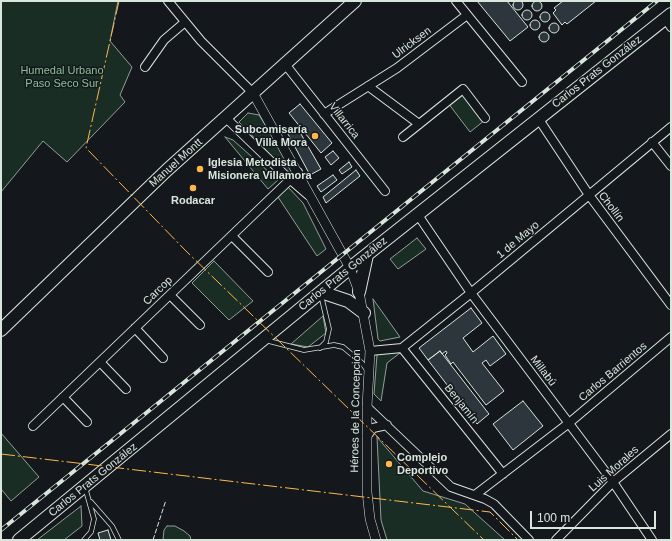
<!DOCTYPE html>
<html>
<head>
<meta charset="utf-8">
<style>
	body { margin:0 }
	#map { position:relative; width:672px; height:541px; overflow:hidden; background:#14181c; font-family:Arial,sans-serif }
	canvas { display:block }
	.frame { position:absolute; inset:0; border:2px solid #d8e6dc; pointer-events:none }
	.scale { position:absolute; left:530px; top:511px; width:126px; height:18px; box-sizing:border-box; border:2px solid #d8e6dc; border-top:0; padding-left:5px; font-size:12px; line-height:14px; white-space:nowrap; color:#d8e6dc; -webkit-text-stroke:3px #14181c; paint-order:stroke }
</style>
</head>
<body>
<div id="map">
<canvas width="672" height="541"></canvas>
<div class="frame"></div>
<div class="scale">100 m</div>
</div>
<script>
const context = document.querySelector('canvas').getContext('2d');
context.lineJoin = 'round';
function paint(path, color) { context.fillStyle = color; context.fill(path, 'evenodd'); }
const toPath = rows => new Path2D(rows.map(r => 'M' + r).join(''));
function trace(path, color, width, dash) { context.strokeStyle = color; context.lineWidth = width; context.lineCap = dash ? 'butt' : 'round'; context.setLineDash(dash || []); context.stroke(path); }
function label(font, color, halo, rows, align = 'center') {
  context.font = font + ' Arial,sans-serif'; context.lineWidth = 3; context.setLineDash([]); context.textBaseline = 'middle'; context.strokeStyle = halo; context.fillStyle = color; for (const [text, x, y, turn = 0] of rows) {
    context.save(); context.translate(x, y); context.rotate((+turn || 0) * Math.PI / 180); context.textAlign = isNaN(turn) ? turn : align; if (halo) context.strokeText(text, 0, 0); context.fillText(text, 0, 0); context.restore();
  }
}
const green = toPath([
	[1,1,118,1,110,41,132,67,120,95,125,102,67,162,43,141,1,192,1,1],
	[462,92,485,120,470,132,448,103,462,92],
	[248,113,259,115,294,171,290,175,239,122,248,113],
	[225,137,233,140,278,180,268,189,225,137],
	[288,187,303,203,326,249,317,256,278,197,288,187],
	[417,238,426,249,398,269,390,259,417,238],
	[214,261,253,301,229,320,192,283,214,261],
	[373,299,400,337,380,341,378,339,373,299],
	[323,316,326,333,308,347,291,344,323,316],
	[399,350,400,353,387,363,381,401,374,394,377,355,379,353,399,350],
	[1,433,39,477,11,501,1,489,1,433],
	[377,437,423,491,465,504,505,540,387,540,381,520,377,437],
	[81,506,82,526,64,540,37,540,81,506],
	[167,526,175,526,184,531,190,536,191,540,163,540,164,530,167,526]
]);
paint(green, '#1a2d24');
trace(green, '#939e99', 1);
const building = toPath([
	'513 5a5 5 0 1 1 10 0a5 5 0 1 1-10 0Z',
	'532 6a5 5 0 1 1 10 0a5 5 0 1 1-10 0Z',
	[477,1,507,1,528,27,510,41,477,1],
	[563,1,596,1,567,24,565,22,562,25,553,13,556,10,554,8,563,1],
	'522 15a5 5 0 1 1 10 0a5 5 0 1 1-10 0Z',
	'540 17a5 5 0 1 1 10 0a5 5 0 1 1-10 0Z',
	'530 25a5 5 0 1 1 10 0a5 5 0 1 1-10 0Z',
	'549 28a5 5 0 1 1 10 0a5 5 0 1 1-10 0Z',
	'539 37a5 5 0 1 1 10 0a5 5 0 1 1-10 0Z',
	[300,104,332,143,321,153,289,113,300,104],
	[297,127,321,169,310,175,288,134,297,127],
	[333,151,339,158,331,165,325,157,333,151],
	[349,162,352,167,342,174,339,170,349,162],
	[356,170,360,176,326,203,323,197,356,170],
	[333,175,337,180,321,192,317,186,333,175],
	[471,308,482,323,463,338,473,352,493,336,506,354,490,366,486,360,482,363,504,391,486,405,453,362,451,364,445,355,447,353,446,351,442,354,440,351,428,360,419,348,471,308],
	[440,351,489,414,477,424,428,360,440,351],
	[523,401,543,426,513,450,493,424,523,401],
	[108,530,111,540,100,540,98,533,108,530]
]);
paint(building, '#2c363c');
trace(building, '#d8e6dc', 1);
const service = toPath([
	[265,340,304,350,334,345,343,347,362,363,367,370],
	[320,348,326,342,329,329,321,295],
	[91,502,112,526,119,540],
	[84,540,91,532,94,519,85,487]
]);
const minor = toPath([
	[168,1,201,41,253,93],
	[456,1,522,82],
	[665,18,671,27],
	[285,64,385,191],
	[145,67,164,40,185,22],
	[368,86,419,124],
	[324,114,397,68,467,15],
	[226,118,286,176,308,195],
	[538,118,589,195,671,305],
	[403,137,463,89,485,118],
	[652,142,671,166],
	[418,215,471,293,613,482,652,540],
	[232,236,268,272],
	[170,295,200,325],
	[135,328,163,358],
	[402,348,503,474],
	[370,351,402,348,471,293,671,127],
	[100,362,126,389],
	[63,397,87,422],
	[367,407,451,487,485,499,494,504,529,540],
	[33,426,298,172],
	[367,436,373,428,387,425],
	[475,495,569,423,671,337],
	[556,540,613,482,671,434]
]);
const tertiary = toPath([
	[253,93,340,250,350,268,359,292,370,351,367,407,367,492,370,519,376,540]
]);
const primary = toPath([
	[321,292,348,301,364,313],
	[359,292,367,255],
	[1,330,167,170,355,1],
	[19,540,350,268,671,14]
]);
trace(service, '#d8e6dc', 5.5);
trace(minor, '#d8e6dc', 10);
trace(tertiary, '#d8e6dc', 10);
trace(primary, '#d8e6dc', 14);
trace(service, '#14181c', 4);
trace(minor, '#14181c', 8);
trace(tertiary, '#14181c', 9);
trace(primary, '#14181c', 12);
const rail = toPath([
	[1,530,657,1]
]);
trace(rail, '#d8e6dc', 4);
trace(rail, '#14181c', 2.5, [8]);
trace(toPath([
	[153,540,166,500]
]), '#d8e6dc', 1, [5, 2]);
trace(toPath([
	[119,1,86,148,186,251,484,540],
	[1,454,490,512,518,540]
]), '#ffb74d', 1, [14, 3, 2, 3]);
for (const [x, y, r, color] of [
	[315,136,4,"#ffb74d"],
	[200,169,4,"#ffb74d"],
	[193,188,4,"#ffb74d"],
	[389,464,4,"#ffb74d"]
]) { const dot = new Path2D(); dot.arc(x, y, r, 0, 2 * Math.PI); context.fillStyle = color; context.fill(dot); trace(dot, '#14181c', 1.5); }
label('11px', '#d8e6dc', '#14181c', [
	["Ulricksen",412,43,-37],
	["Carlos Prats González",597,72,-38],
	["Villarrica",344,121,52],
	["Manuel Montt",176,163,-42],
	["Chollín",611,207,53],
	["1 de Mayo",518,240,-40],
	["Carlos Prats González",343,274,-39],
	["Carcop",158,291,-44],
	["Millabú",543,371,53],
	["Carlos Barrientos",613,372,-40],
	["Benjamín",461,404,51],
	["Héroes de la Concepción",356,411,-89],
	["Luis Morales",614,469,-42],
	["Carlos Prats González",93,480,-39]
]);
label('11px', '#8ac095', '#14181c', [
	["Humedal Urbano",62,71],
	["Paso Seco Sur",62,84]
]);
label('bold 11px', '#d8e6dc', '#14181c', [
	["Subcomisaría",307,130,"right"],
	["Villa Mora",307,143,"right"],
	["Iglesia Metodista",208,163],
	["Misionera Villamora",208,176],
	["Rodacar",193,201,"center"],
	["Complejo",397,458],
	["Deportivo",397,471]
], 'left');
</script>
</body>
</html>
